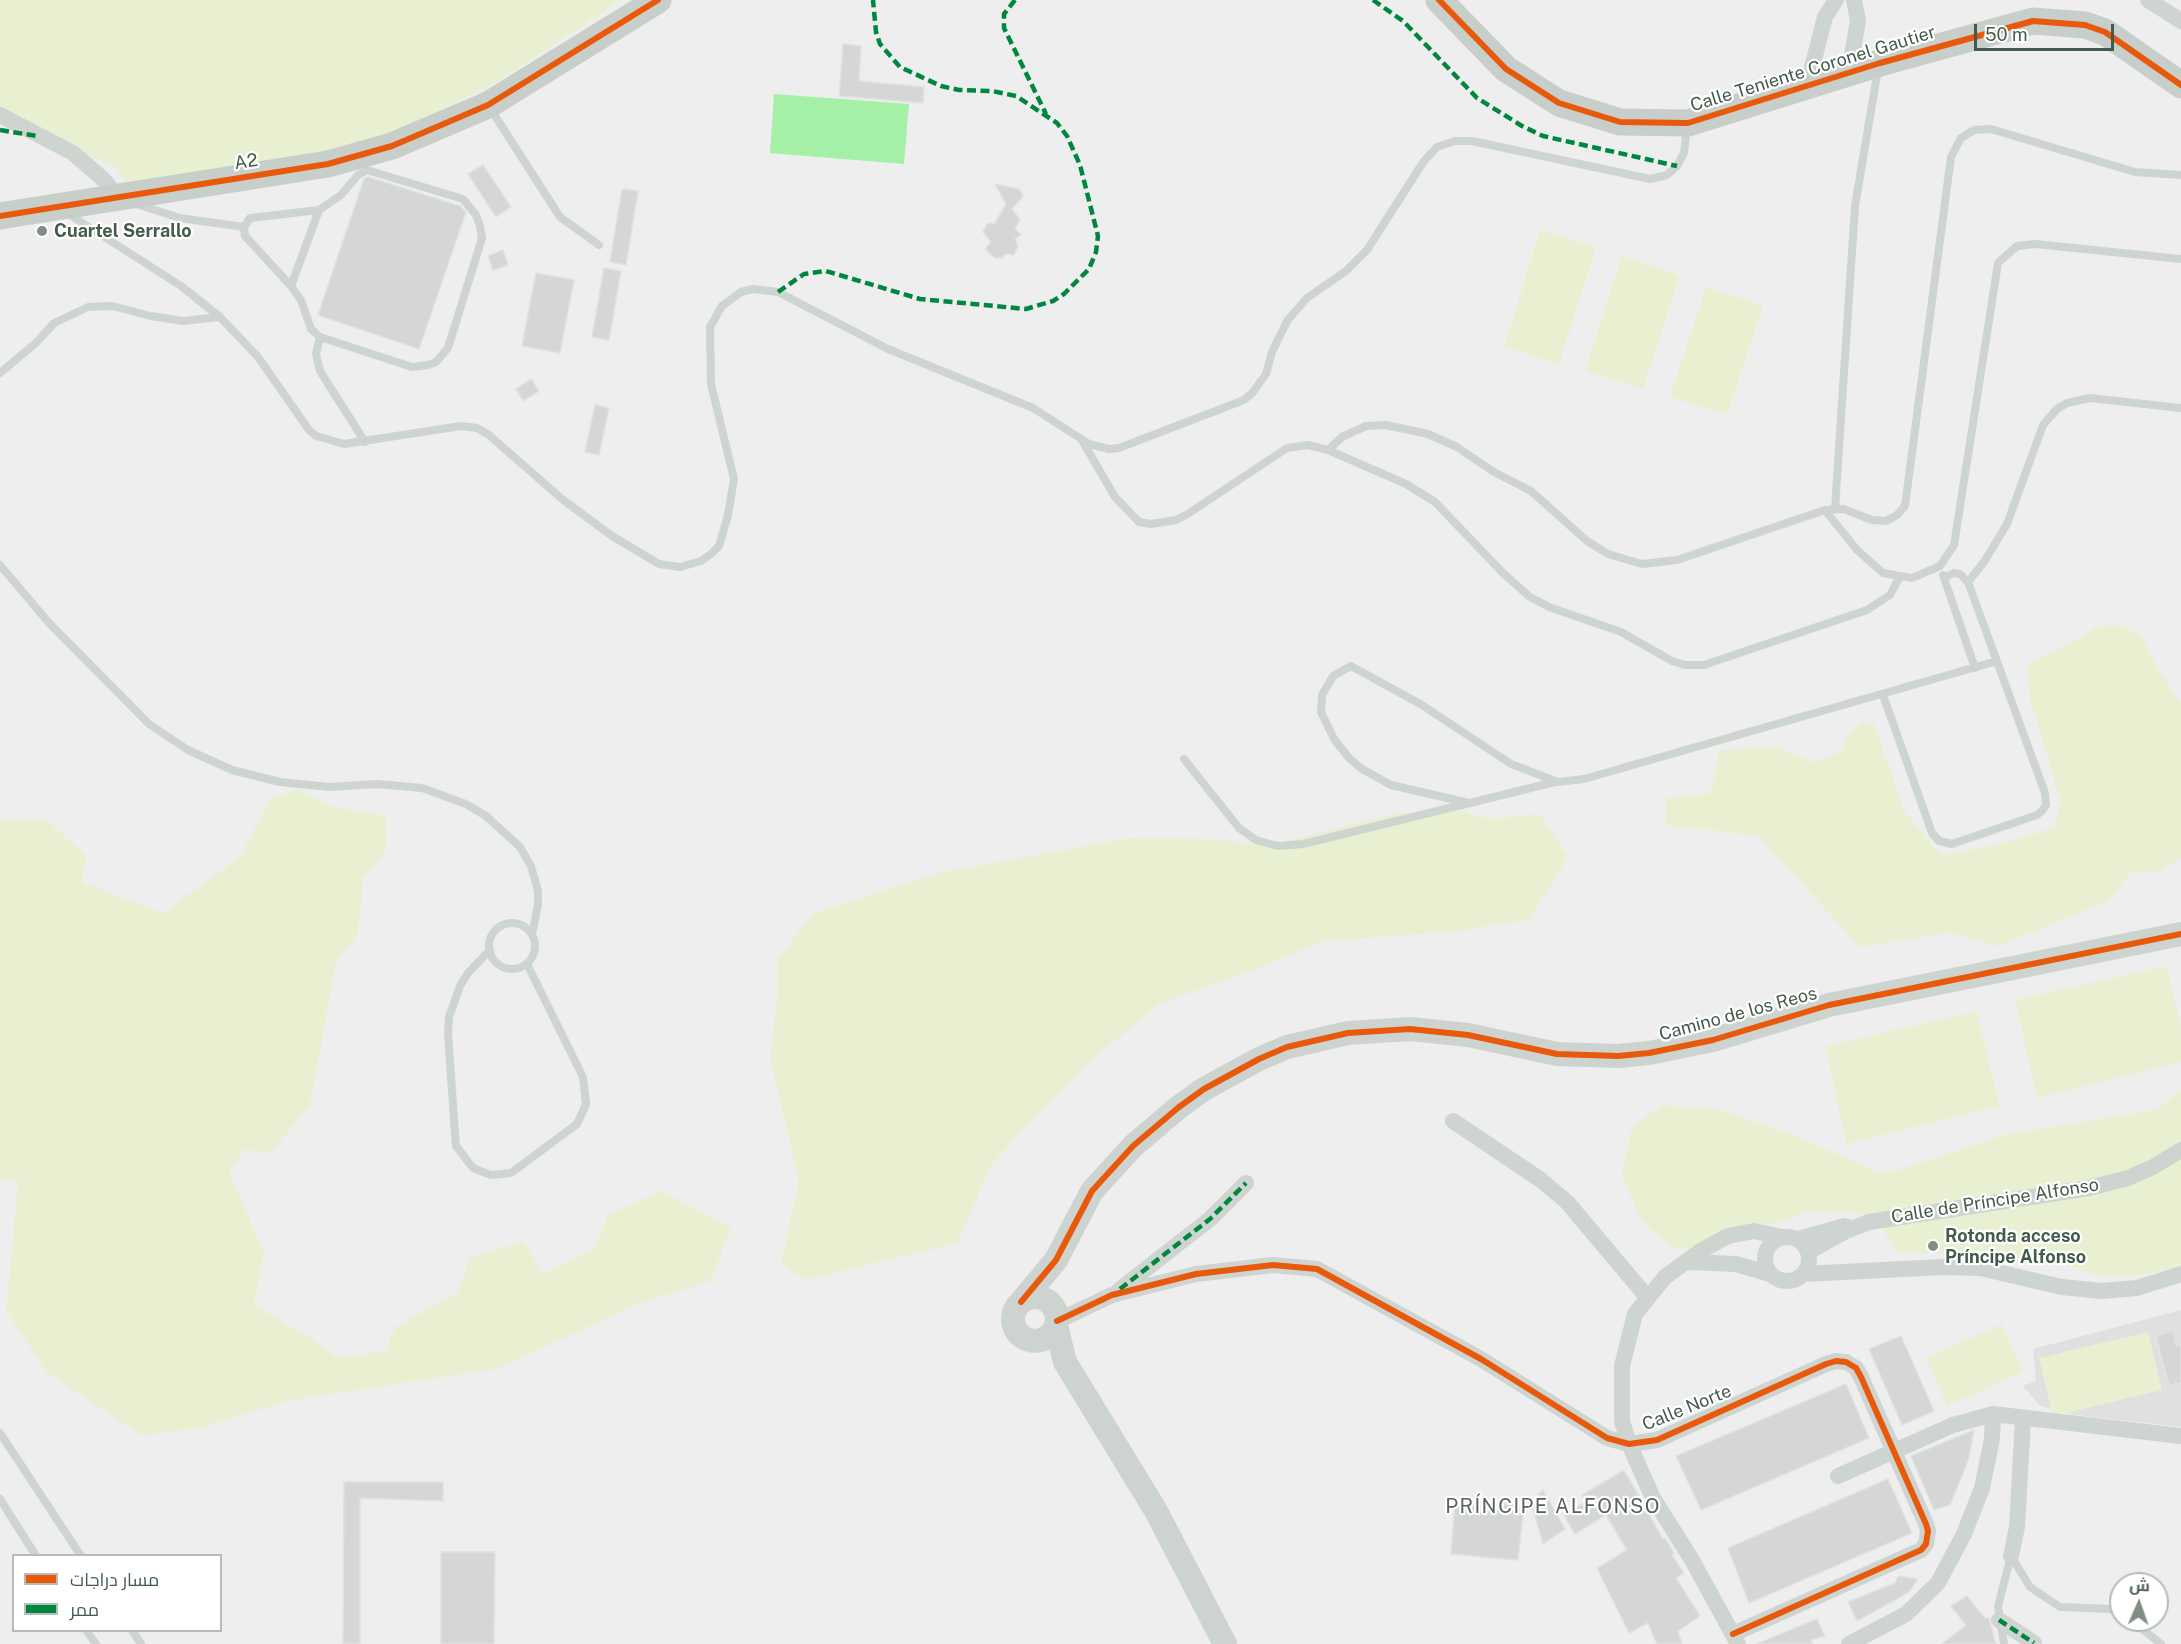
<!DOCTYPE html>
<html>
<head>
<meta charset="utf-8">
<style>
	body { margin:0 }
	#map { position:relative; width:2181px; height:1644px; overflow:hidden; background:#efeeef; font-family:"Public Sans",Cairo,sans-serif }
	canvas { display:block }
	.legend { position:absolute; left:12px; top:1554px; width:210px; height:78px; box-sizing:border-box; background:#fff; border:2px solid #b4bdb7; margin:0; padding:8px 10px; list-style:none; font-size:18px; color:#445b4b }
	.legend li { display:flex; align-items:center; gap:12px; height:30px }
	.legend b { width:30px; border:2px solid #b4bdb7 }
	.north { position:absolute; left:2109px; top:1572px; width:60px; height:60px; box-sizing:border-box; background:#fff; border:2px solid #b4bdb7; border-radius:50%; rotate:2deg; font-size:16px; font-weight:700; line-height:24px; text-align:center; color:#445b4b }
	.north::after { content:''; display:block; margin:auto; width:21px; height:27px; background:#808e84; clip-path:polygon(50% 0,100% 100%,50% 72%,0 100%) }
	.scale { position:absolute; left:1974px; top:24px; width:140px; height:27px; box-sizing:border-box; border:3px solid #445b4b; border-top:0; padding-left:8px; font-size:18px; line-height:21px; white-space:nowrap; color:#445b4b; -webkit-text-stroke:4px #fff; paint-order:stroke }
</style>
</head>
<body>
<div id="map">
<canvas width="2181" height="1644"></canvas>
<ul class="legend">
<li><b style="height:8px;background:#e8590c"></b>مسار دراجات</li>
<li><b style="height:8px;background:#00873e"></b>ممر</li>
</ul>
<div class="north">ش</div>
<div class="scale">50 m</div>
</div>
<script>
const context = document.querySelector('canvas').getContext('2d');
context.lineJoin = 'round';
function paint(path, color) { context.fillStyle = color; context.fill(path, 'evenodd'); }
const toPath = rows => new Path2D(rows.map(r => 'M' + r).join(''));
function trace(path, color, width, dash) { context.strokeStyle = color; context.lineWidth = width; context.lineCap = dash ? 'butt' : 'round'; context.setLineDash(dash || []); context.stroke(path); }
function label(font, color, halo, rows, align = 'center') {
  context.font = font + ' "Public Sans",sans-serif'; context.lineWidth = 4.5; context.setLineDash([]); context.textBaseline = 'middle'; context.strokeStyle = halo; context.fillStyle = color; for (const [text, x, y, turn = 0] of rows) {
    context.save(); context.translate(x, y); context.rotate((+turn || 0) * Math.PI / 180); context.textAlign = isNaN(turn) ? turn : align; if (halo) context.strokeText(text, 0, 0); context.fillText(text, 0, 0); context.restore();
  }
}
paint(toPath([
	[2181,1310,2181,1427,2075,1415,2040,1406,2023,1386,2036,1381,2033,1349]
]), '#e0e0e1');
paint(toPath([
	[0,0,621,0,497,82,405,128,319,157,127,191,125,179,113,165,0,117],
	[1540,230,1596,247,1559,364,1504,347],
	[1622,256,1680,275,1643,389,1585,371],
	[1706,287,1763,305,1727,415,1670,397],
	[2119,625,2141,635,2156,666,2181,702,2181,857,2161,871,2130,873,2108,901,1998,946,1949,933,1860,947,1758,836,1666,825,1665,799,1710,793,1720,750,1775,747,1815,763,1840,752,1847,737,1861,724,1874,723,1904,811,1942,856,2011,841,2055,827,2060,799,2029,695,2028,664,2079,639,2098,626],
	[298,789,330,806,385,816,386,850,363,880,358,934,336,963,310,1106,271,1152,244,1150,229,1172,264,1252,254,1305,306,1335,338,1358,385,1351,395,1327,458,1293,469,1258,524,1241,542,1274,594,1249,608,1215,661,1191,731,1227,711,1281,635,1305,500,1368,287,1401,197,1429,141,1435,47,1373,6,1310,18,1182,0,1180,0,820,47,820,86,856,82,882,163,913,240,857,270,799],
	[1461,811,1491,819,1540,814,1568,857,1529,920,1450,932,1324,941,1254,970,1159,1004,1081,1069,991,1165,958,1243,806,1280,781,1264,799,1182,770,1059,777,1001,777,960,812,914,942,872,1130,838,1219,839,1266,846,1397,813],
	[2166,966,2181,1026,2181,1062,2037,1098,2015,1000],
	[1977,1011,2000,1106,1846,1144,1826,1046],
	[2181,1090,2181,1266,2147,1274,2108,1278,2042,1259,1896,1251,1874,1215,1839,1212,1810,1211,1776,1223,1754,1225,1704,1250,1670,1248,1640,1219,1622,1174,1632,1127,1662,1105,1721,1110,1797,1136,1877,1172,1901,1169,2004,1135,2156,1110],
	[2002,1324,2023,1372,1947,1406,1926,1358],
	[2148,1332,2162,1390,2053,1416,2039,1358]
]), '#e9f0d1');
paint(toPath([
	[774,94,909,104,904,164,770,153]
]), '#a3f0a6');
const building = toPath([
	[843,44,861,46,859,81,924,87,923,103,839,96,843,44],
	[483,165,511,207,496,217,468,174,483,165],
	[368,177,460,206,466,212,419,349,318,315,364,179,368,177],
	[995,184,1019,189,1023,196,1012,209,1020,220,1015,228,1021,235,1015,239,1018,246,1014,255,1006,254,1002,258,995,258,985,249,991,242,983,232,987,224,995,223,1006,204,995,184],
	[622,189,638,191,626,265,610,262,622,189],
	[503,250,508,265,493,270,488,256,503,250],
	[604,268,621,271,609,340,592,337,604,268],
	[536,273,574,280,560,353,522,346,536,273],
	[531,379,539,391,523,401,516,389,531,379],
	[595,405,609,408,599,455,585,452,595,405],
	[2173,1331,2176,1346,2181,1345,2181,1383,2169,1385,2156,1336,2173,1331],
	[1901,1336,1934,1411,1902,1425,1869,1349,1901,1336],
	[1846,1384,1869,1438,1701,1510,1676,1456,1846,1384],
	[1974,1430,1968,1461,1950,1505,1934,1510,1911,1456,1974,1430],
	[1624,1470,1663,1539,1665,1538,1674,1553,1672,1555,1684,1573,1676,1578,1700,1616,1678,1631,1682,1644,1657,1644,1648,1623,1629,1633,1597,1568,1627,1550,1606,1515,1575,1534,1564,1515,1586,1502,1582,1495,1624,1470],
	[1888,1479,1912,1533,1749,1603,1728,1548,1888,1479],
	[344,1482,443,1482,443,1501,360,1498,360,1644,343,1644,344,1482],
	[1543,1490,1565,1529,1543,1544,1531,1502,1543,1490],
	[1455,1500,1524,1505,1518,1560,1451,1554,1455,1500],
	[441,1552,495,1552,494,1644,441,1644,441,1552],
	[1898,1576,1918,1579,1909,1592,1857,1621,1848,1602,1895,1583,1898,1576],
	[1967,1596,1985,1618,1989,1618,1996,1644,1942,1644,1966,1625,1951,1606,1967,1596],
	[1817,1619,1825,1636,1811,1640,1813,1644,1757,1644,1817,1619]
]);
paint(building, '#d4d7d5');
trace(building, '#e0e1e1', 1.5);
trace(toPath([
	[490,108,560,217,599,245],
	[367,170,463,199,476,215,480,226,482,238,448,348,436,362,428,365,412,367,320,337,311,329,301,300,291,286,245,236,244,227,250,218,319,210,341,195,358,175,367,170],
	[133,203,180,218,244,227],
	[67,213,181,286,220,317,258,357,309,430,316,436,344,444,461,426,477,428,489,435,562,499,612,536,659,564,680,567,701,561,711,554,719,546,728,515,734,479,711,384,710,327,722,306,741,292,753,289,778,292,888,349,1033,408,1089,444,1109,449,1119,448,1244,400,1253,392,1266,374,1272,352,1287,321,1307,298,1346,271,1367,250,1424,161,1437,147,1455,141,1472,141,1650,179,1667,175,1677,166,1684,153,1687,127],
	[291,286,319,210],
	[320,337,316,354,320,371,365,442],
	[0,373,37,342,54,323,88,307,112,306,151,316,183,321,220,317],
	[1083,442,1115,497,1139,522,1151,524,1176,520,1186,515,1287,448,1308,445,1328,450,1406,484,1435,502,1504,574,1530,597,1549,607,1621,632,1672,661,1685,665,1704,665,1867,610,1890,595,1899,578],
	[1328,450,1342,437,1366,426,1386,425,1428,434,1457,447,1494,472,1531,491,1587,541,1608,554,1642,564,1677,560,1825,510,1844,509,1872,520,1886,521,1897,515,1905,506,1951,157,1961,138,1974,130,1991,129,2135,172,2181,175],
	[1835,509,1855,206,1878,69],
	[1825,510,1857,550,1883,573,1912,578,1940,566,1954,545,1998,263,2017,246,2035,244,2181,259],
	[0,565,49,623,149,724,188,750,232,770,280,782,329,787,377,784,422,788,466,804,486,816,520,847,531,866,538,891,538,905,532,934],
	[1943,575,1975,668],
	[1968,582,1984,562,2007,524,2043,425,2057,409,2067,403,2090,398,2181,408],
	[1883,695,1932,833,1939,841,1952,844,2037,815,2042,811,2046,805,2045,793,1968,582,1960,574,1954,573,1944,578],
	[1184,759,1239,828,1256,840,1278,846,1303,844,1555,782],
	[1469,803,1391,785,1362,769,1349,758,1334,739,1321,712,1322,695,1333,676,1351,666,1422,705,1511,764,1558,782,1584,779,1997,661],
	'489 946a23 23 0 1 1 46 0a23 23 0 1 1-46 0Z',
	[490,950,468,973,460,986,449,1017,448,1034,456,1146,473,1168,491,1175,511,1173,577,1124,586,1104,583,1077,527,964],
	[0,1433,81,1556],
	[0,1499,36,1556],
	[2011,1556,2030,1587,2060,1607,2111,1609,2121,1614],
	[2131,1620,2161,1644],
	[86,1630,96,1644],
	[132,1630,141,1644],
	[2004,1644,1998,1606,2011,1556]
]), '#ced4d0', 8);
trace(toPath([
	[2148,0,2181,21],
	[1849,72,1858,21,1854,0],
	[1807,87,1825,17,1836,0],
	[0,115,73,153,104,180,118,197],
	[1453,1121,1541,1180,1567,1202,1647,1297],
	'1765 1259a22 22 0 1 1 44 0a22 22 0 1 1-44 0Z',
	[1798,1239,1845,1226],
	[1808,1252,1846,1231,1869,1222,2089,1188,2128,1178,2153,1167,2181,1150],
	[1688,1262,1736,1264,1770,1274],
	[1803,1274,1943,1267,1980,1268,2062,1287,2102,1291,2137,1288,2181,1274],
	[1119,1290,1210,1219,1246,1183],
	[1057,1321,1112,1295,1196,1274,1273,1265,1317,1269,1481,1359,1607,1438,1629,1444,1657,1440,1826,1364,1836,1361,1846,1362,1856,1368,1861,1377,1926,1524,1928,1531,1926,1544,1921,1550,1733,1634],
	[1838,1476,1953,1425,1993,1414,2181,1436],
	[2011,1556,2017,1527,2023,1418],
	[1999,1620,2034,1643],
	[1738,1644,1692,1560,1653,1498,1629,1444,1622,1421,1622,1366,1635,1314,1665,1277,1702,1250,1728,1236,1754,1231,1782,1237],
	[1849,1644,1906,1614,1938,1583,1964,1534,1982,1488,1992,1439,1993,1414]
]), '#ced4d0', 16);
trace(toPath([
	'1013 1319a22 22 0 1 1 44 0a22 22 0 1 1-44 0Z',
	[1021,1302,1056,1260,1092,1191,1133,1146,1179,1107,1204,1089,1259,1059,1287,1047,1348,1033,1410,1029,1468,1035,1557,1054,1618,1056,1649,1053,1713,1040,1829,1005,2181,934],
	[1056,1325,1065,1362,1156,1511,1225,1644]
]), '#cdd4d0', 24);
trace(toPath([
	[1439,0,1506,69,1559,103,1620,122,1688,123,1880,63,2033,21,2085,25,2105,32,2181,85],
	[0,216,328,164,392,146,488,105,658,0]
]), '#c8cfca', 27);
trace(toPath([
	[1015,0,1004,14,1004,28,1046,114],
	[1373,0,1403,21,1477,98,1522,126,1543,136,1677,166],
	[0,130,37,136],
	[778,292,804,274,826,271,920,299,1026,309,1053,301,1064,294,1089,269,1096,252,1098,236,1080,165,1067,136,1057,123,1016,96,992,91,959,90,941,86,900,67,880,44,876,32,873,0],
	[1120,1289,1210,1219,1246,1183],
	[1999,1620,2034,1643]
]), '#00873e', 4.5, [9, 4.5]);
trace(toPath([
	[1439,0,1506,69,1559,103,1620,122,1688,123,1880,63,2033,21,2085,25,2105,32,2181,85],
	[0,216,328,164,392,146,488,105,658,0],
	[1021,1302,1056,1260,1092,1191,1133,1146,1179,1107,1204,1089,1259,1059,1287,1047,1348,1033,1410,1029,1468,1035,1557,1054,1618,1056,1649,1053,1713,1040,1829,1005,2181,934],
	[1057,1321,1112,1295,1196,1274,1273,1265,1317,1269,1481,1359,1607,1438,1629,1444,1657,1440,1826,1364,1836,1361,1846,1362,1856,1368,1861,1377,1926,1524,1928,1531,1926,1544,1921,1550,1733,1634]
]), '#e8590c', 6);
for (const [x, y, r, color] of [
	[42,231,6,"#808e84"],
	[1933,1246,6,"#808e84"]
]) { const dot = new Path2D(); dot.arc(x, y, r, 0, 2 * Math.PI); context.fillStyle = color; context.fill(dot); trace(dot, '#fff', 2); }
label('18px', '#445b4b', '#fff', [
	["Calle Teniente Coronel Gautier",1813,69,-17],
	["A2",246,162,-9],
	["Camino de los Reos",1738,1014,-15],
	["Calle de Príncipe Alfonso",1995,1201,-9],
	["Calle Norte",1687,1408,-22]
]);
label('bold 18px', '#445b4b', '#fff', [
	["Cuartel Serrallo",54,231],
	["Rotonda acceso",1945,1236],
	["Príncipe Alfonso",1945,1257]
], 'left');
context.letterSpacing = '1.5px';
label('20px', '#59625d', '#fff', [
	["PRÍNCIPE ALFONSO",1553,1507]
]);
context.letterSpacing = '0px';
</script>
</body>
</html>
